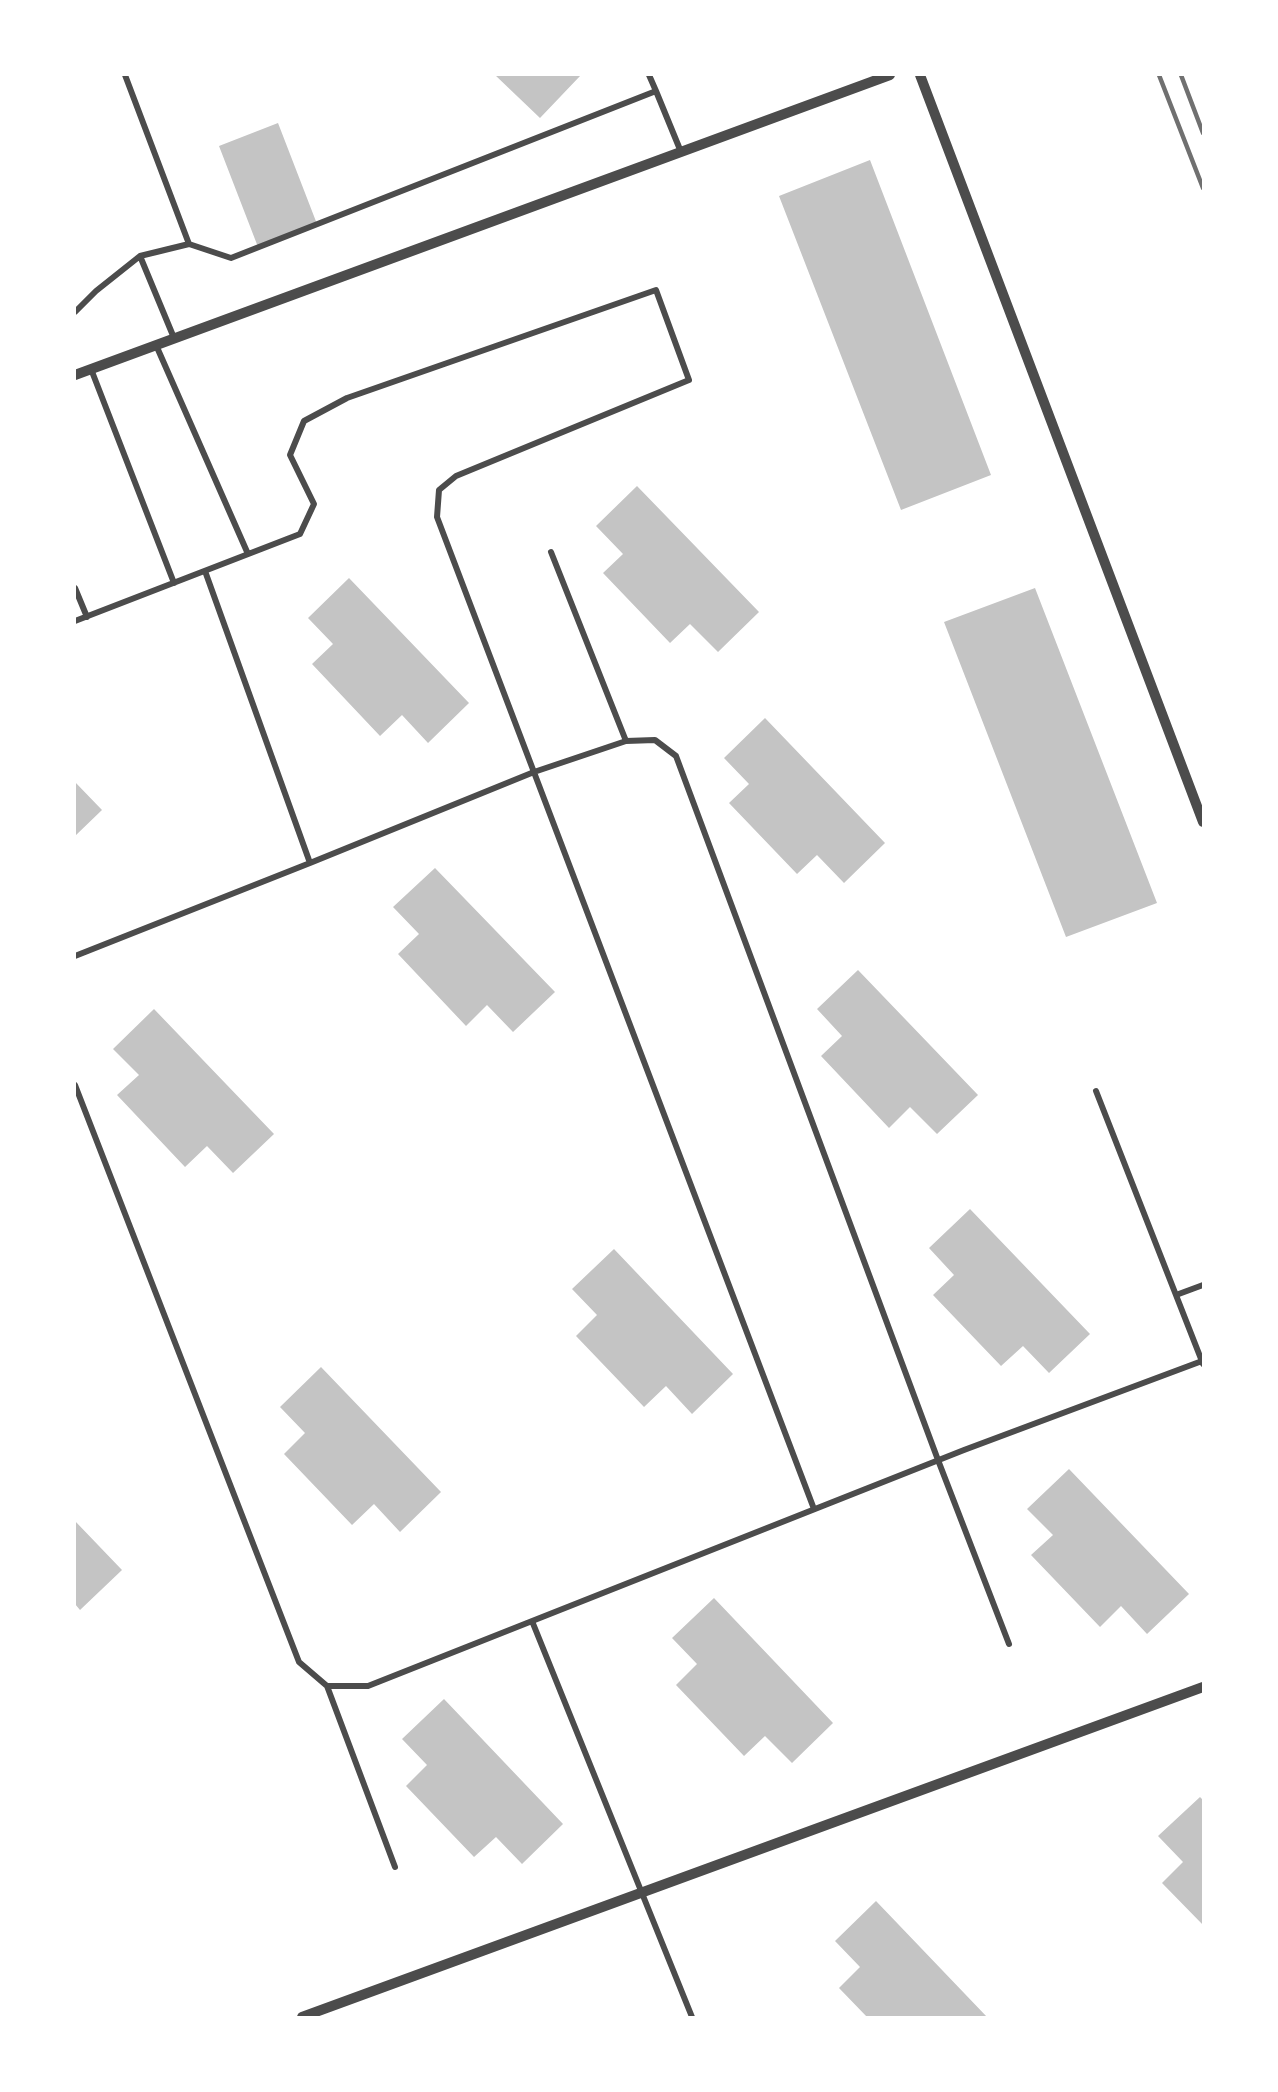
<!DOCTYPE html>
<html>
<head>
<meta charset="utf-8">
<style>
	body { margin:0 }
	#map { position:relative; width:1278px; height:2092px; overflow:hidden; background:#fff; font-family:Rubik,sans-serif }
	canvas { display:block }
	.frame { position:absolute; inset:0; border:76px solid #fff; pointer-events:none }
</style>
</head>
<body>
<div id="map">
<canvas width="1278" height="2092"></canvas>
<div class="frame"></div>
</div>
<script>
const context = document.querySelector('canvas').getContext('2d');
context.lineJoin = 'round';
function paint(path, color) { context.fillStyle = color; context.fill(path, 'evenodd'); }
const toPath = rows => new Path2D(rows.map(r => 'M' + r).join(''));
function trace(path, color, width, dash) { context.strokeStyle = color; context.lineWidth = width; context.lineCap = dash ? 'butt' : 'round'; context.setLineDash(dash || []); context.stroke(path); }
paint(toPath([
	[495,75,581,75,540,118],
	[278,123,317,224,258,247,219,146],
	[870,160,991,475,901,510,779,196],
	[637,486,759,612,718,652,690,624,670,643,603,573,623,554,596,526],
	[349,578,469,703,428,743,402,715,380,736,312,664,333,644,308,618],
	[1035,588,1157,903,1066,937,944,622],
	[765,718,885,843,844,883,817,855,797,874,729,803,749,784,724,758],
	[75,782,102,810,75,836],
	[435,868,555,992,513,1032,487,1005,466,1026,398,954,419,934,393,907],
	[858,970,978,1095,937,1134,910,1107,889,1128,821,1056,842,1036,817,1009],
	[154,1009,274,1134,233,1173,207,1146,185,1167,117,1095,139,1075,113,1049],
	[970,1209,1090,1334,1049,1373,1023,1346,1001,1366,933,1295,954,1275,929,1248],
	[614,1249,733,1374,692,1414,666,1386,644,1407,576,1336,597,1315,572,1289],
	[321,1367,441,1492,400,1532,374,1504,352,1525,284,1454,305,1433,280,1407],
	[1069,1469,1189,1594,1147,1634,1121,1606,1100,1627,1031,1555,1053,1535,1027,1509],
	[75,1521,122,1570,80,1610,75,1604],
	[714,1598,833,1723,792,1763,765,1736,744,1756,676,1685,697,1664,672,1638],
	[444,1699,563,1824,522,1864,496,1837,474,1857,406,1786,427,1765,402,1739],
	[1200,1797,1203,1800,1203,1925,1162,1883,1183,1862,1158,1836],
	[876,1901,987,2017,867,2017,839,1988,860,1967,835,1941]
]), '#c4c4c4');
trace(toPath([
	[125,75,189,244],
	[656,91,681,152],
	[140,256,174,338],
	[75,312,96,291,140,256,189,244,231,258,656,91,649,75],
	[156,345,248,554],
	[91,369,174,583],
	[551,552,626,741,655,740,676,756,938,1460,1009,1644],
	[75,588,87,617],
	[75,621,300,534,314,504,290,455,304,421,347,398,656,290,689,380,456,476,439,490,437,517,814,1509],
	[310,863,534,772,626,741],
	[75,956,310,863,205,571],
	[75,1085,299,1662,327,1686,368,1686,964,1450,1202,1361],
	[1096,1091,1203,1364],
	[1176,1295,1203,1285],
	[532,1621,692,2017],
	[327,1686,395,1867]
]), '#4c4c4c', 6);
trace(toPath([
	[920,75,1203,822],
	[75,375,890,75],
	[302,2017,1203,1687]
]), '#4c4c4c', 10);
trace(toPath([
	[1159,75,1203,188],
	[1181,75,1203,133]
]), '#707070', 4.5);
</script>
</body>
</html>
